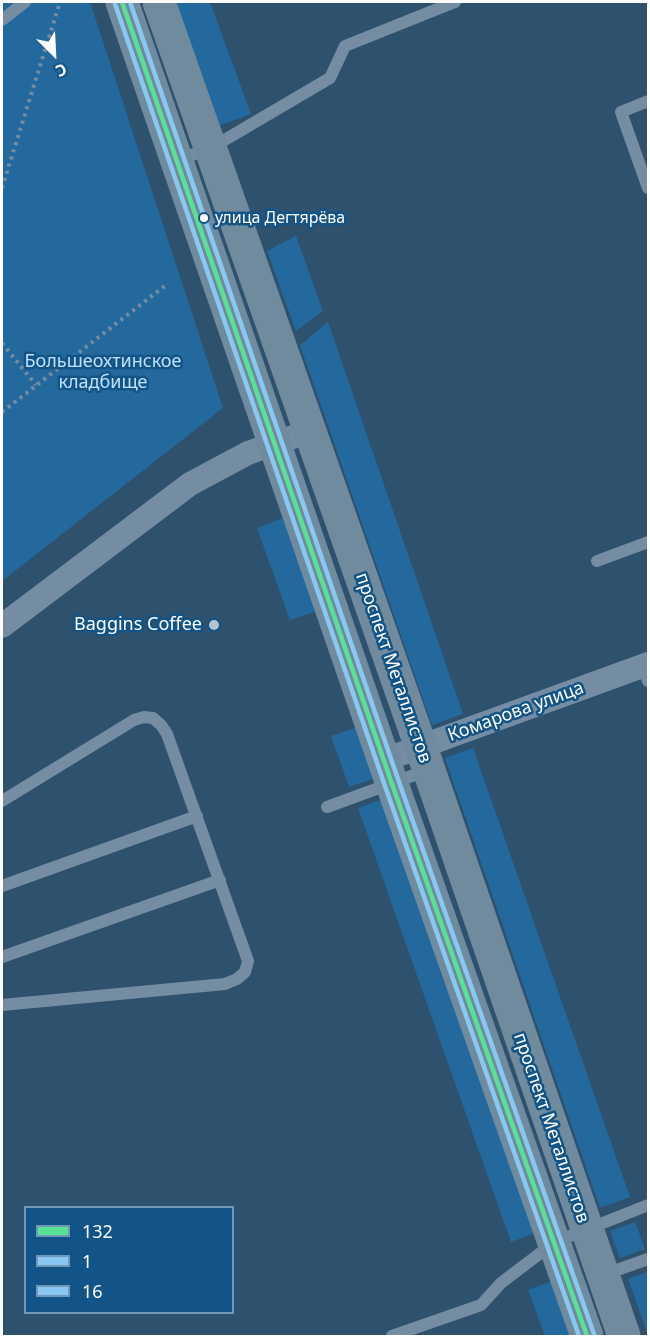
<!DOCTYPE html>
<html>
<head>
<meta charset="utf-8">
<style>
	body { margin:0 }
	#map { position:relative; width:650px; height:1338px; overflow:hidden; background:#2e516d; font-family:"Noto Sans",sans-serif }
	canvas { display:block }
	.frame { position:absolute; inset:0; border:3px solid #fff; pointer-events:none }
	.legend { position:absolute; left:24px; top:1206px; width:210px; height:108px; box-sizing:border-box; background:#135488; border:2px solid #7198b8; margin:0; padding:8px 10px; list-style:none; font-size:18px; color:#fff }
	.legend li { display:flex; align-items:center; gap:12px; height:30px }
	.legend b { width:30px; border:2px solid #7198b8 }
	.north { position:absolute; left:24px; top:24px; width:60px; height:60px; -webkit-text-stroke:4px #135488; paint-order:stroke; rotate:156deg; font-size:16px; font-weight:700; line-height:24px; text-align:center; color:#fff }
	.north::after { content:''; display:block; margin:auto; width:21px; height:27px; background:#fff; clip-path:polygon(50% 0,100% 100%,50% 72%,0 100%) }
</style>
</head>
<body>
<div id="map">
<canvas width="650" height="1338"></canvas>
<div class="frame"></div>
<ul class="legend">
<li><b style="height:8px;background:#59e196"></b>132</li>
<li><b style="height:8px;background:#8ac8f4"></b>1</li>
<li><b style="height:8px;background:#8ac8f4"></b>16</li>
</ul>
<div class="north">С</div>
</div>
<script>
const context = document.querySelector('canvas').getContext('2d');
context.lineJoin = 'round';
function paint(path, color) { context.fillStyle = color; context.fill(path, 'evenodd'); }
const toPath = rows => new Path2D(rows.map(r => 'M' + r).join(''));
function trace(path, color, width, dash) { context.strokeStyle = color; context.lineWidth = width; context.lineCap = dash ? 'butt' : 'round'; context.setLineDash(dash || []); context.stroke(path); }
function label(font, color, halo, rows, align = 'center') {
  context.font = font + ' "Noto Sans",sans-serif'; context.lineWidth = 5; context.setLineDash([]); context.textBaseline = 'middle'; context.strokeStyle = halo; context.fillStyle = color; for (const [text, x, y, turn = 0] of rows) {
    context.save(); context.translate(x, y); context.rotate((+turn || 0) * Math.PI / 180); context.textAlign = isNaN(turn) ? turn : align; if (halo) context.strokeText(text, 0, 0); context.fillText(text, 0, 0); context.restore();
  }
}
paint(toPath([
	[2,2,90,2,223,408,2,581],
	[174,2,210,2,251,114,218,126],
	[296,236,323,311,296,331,267,251],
	[328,322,463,714,432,725,300,345],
	[283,518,317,611,290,620,257,528],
	[361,726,379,777,349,787,331,736],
	[473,748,630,1197,600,1208,445,758],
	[386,798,535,1233,511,1242,358,808],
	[635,1222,645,1249,620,1258,610,1231],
	[648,1272,648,1335,628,1279],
	[552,1281,572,1336,545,1336,528,1290]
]), '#24699e');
trace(toPath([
	[2,188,60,2],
	[2,343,36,385],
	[2,412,166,285]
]), '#758da3', 4, [3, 4.5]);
trace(toPath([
	[2,20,25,2],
	[648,101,621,112,648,188],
	[178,160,211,148,330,78,345,46,455,2],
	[597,561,648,542],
	[643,666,648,681],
	[2,801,134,720,144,717,153,718,161,725,167,734,248,961,245,972,237,979,225,984,2,1005],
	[327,807,428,770],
	[2,886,197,816],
	[2,957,220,880],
	[603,1275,648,1259],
	[392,1336,481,1305,501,1283,555,1242,648,1205]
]), '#758da3', 12);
trace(toPath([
	[2,626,190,484,248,453,310,431],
	[384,760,648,664]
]), '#758da3', 24);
trace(toPath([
	[122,2,392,784,587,1336],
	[159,2,421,747,624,1336]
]), '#708a9e', 33);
trace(toPath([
	[122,2,392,784,587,1336]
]), '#59e196', 4.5);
trace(toPath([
	[115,4,385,786,579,1336]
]), '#8ac8f4', 4.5);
trace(toPath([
	[130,2,399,782,594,1334]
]), '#8ac8f4', 4.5);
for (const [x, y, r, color] of [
	[204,218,5,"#fff"],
	[214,625,6,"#b6c2cc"]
]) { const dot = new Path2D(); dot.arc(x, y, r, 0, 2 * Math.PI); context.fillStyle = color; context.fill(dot); trace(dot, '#135488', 2); }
label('16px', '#fff', '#135488', [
	["улица Дегтярёва",215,218]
], 'left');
label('18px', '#bfe1fc', '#135488', [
	["Большеохтинское",103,362],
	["кладбище",103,383]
]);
label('18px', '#fff', '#135488', [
	["Baggins Coffee",202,625]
], 'right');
label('18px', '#fff', '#135488', [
	["проспект Металлистов",393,668,71],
	["Комарова улица",516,712,-20],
	["проспект Металлистов",551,1128,71]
]);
</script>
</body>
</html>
